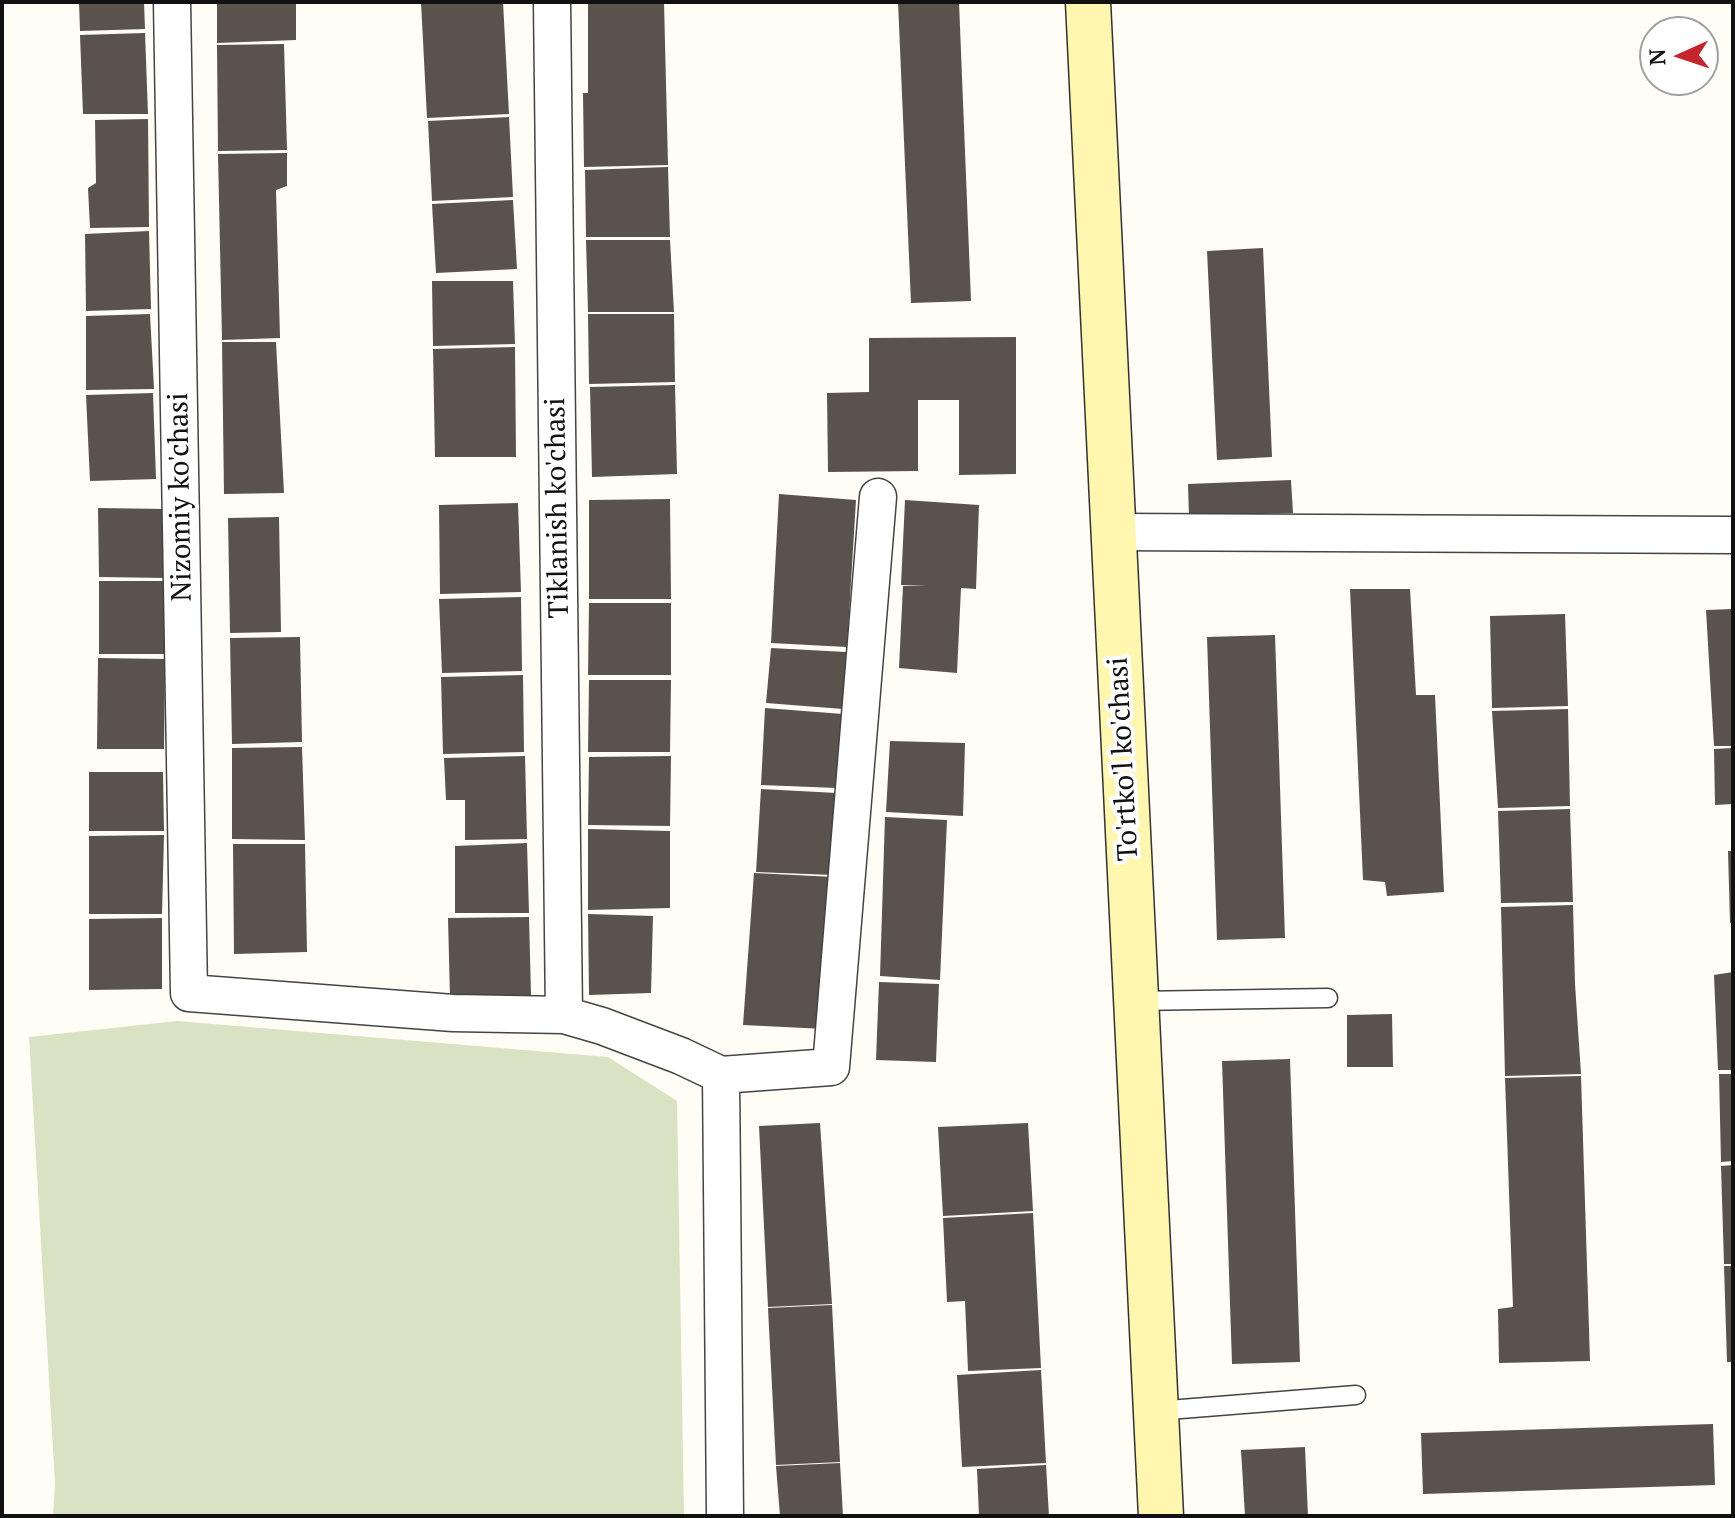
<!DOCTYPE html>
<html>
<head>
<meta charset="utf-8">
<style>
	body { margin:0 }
	#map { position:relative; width:1735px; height:1518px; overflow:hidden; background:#fffdf5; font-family:"PT Serif",serif }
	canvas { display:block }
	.frame { position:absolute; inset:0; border:4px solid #111; pointer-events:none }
	.north { position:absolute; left:1639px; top:16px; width:80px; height:80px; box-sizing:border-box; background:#fff; border:2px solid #a0a0a0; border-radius:50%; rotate:267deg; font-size:22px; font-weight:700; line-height:32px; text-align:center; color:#111 }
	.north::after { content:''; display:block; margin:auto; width:28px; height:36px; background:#c4262e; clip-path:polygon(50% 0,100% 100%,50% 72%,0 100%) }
</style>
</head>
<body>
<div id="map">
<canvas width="1735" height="1518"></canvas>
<div class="frame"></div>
<div class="north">N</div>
</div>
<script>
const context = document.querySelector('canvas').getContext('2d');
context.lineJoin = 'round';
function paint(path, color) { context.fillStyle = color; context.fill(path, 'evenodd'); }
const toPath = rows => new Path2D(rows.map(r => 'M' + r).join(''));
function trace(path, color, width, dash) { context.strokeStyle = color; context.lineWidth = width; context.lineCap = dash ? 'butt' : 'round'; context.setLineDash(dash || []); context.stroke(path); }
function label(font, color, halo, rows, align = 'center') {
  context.font = font + ' "PT Serif",serif'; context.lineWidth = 8; context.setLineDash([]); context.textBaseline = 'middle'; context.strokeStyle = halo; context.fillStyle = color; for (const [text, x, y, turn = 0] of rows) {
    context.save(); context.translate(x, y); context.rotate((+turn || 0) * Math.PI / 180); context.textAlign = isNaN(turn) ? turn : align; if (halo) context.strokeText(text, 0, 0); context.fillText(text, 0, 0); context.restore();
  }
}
paint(toPath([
	[177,1021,608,1057,677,1101,684,1516,53,1516,55,1483,29,1037]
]), '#d9e3c4');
paint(toPath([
	[79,2,144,2,145,29,80,31],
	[217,2,296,2,296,40,217,43],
	[421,2,503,2,509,114,427,118],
	[588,2,664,2,668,165,584,167,583,93,588,93],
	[898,2,959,2,971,301,911,303],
	[145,33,148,114,83,114,80,35],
	[284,44,287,150,218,151,217,45],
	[509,117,513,197,432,201,428,121],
	[148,119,149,227,90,228,88,188,96,183,95,120],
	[287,153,287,186,276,190,280,338,222,340,218,154],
	[668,167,670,237,586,237,585,170],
	[513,200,517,269,436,273,432,204],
	[149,231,151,309,86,311,85,234],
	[586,240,670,240,674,312,588,312],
	[1263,248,1272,457,1217,460,1207,251],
	[432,281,513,281,515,344,433,346],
	[150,314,154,389,86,390,86,316],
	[588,314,674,314,675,382,589,384],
	[1016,337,1016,474,959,475,959,400,918,400,918,471,828,472,827,393,869,392,869,338],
	[222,342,276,342,284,493,224,494],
	[515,347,516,457,435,457,433,349],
	[675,385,677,474,592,477,590,387],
	[153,393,156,479,90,481,86,395],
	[1291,480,1293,513,1189,516,1188,484],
	[779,494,856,500,847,647,771,643],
	[670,499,671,599,589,599,589,500],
	[905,500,979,505,976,589,961,588,957,673,899,668,903,586,927,586,901,585],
	[518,503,521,592,440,594,439,505],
	[98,508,166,509,166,578,99,577],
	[279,517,281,632,230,633,228,518],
	[99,581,166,581,166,654,99,654],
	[1350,589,1410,589,1416,695,1435,695,1444,892,1387,896,1385,882,1363,880],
	[521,597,522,671,442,673,439,599],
	[589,603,671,603,671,675,588,675],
	[1733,609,1733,746,1714,746,1706,610],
	[1565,614,1568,706,1492,708,1490,616],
	[1275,635,1285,938,1217,940,1207,637],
	[300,637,302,742,232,744,230,638],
	[771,648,846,652,843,709,766,703],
	[98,658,165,659,164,749,97,749],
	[523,675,524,752,443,754,441,677],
	[589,680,671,680,670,752,588,752],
	[765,708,843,714,837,788,761,785],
	[1568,709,1570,806,1498,808,1492,711],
	[890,741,965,743,963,816,886,812],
	[302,747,305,840,232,839,232,748],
	[1733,748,1733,804,1715,805,1714,749],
	[525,756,527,839,465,840,465,800,446,800,444,758],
	[671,756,670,826,588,825,589,757],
	[89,772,163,772,164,831,89,831],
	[761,789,837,793,833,875,756,872],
	[1570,809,1573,902,1501,903,1498,811],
	[885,817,947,820,940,980,880,976],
	[588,829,670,831,670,908,588,910],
	[164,835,162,914,89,914,89,836],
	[527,843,529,913,455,913,455,846],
	[233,844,305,844,307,952,234,954],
	[1728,851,1733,851,1733,923,1730,923],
	[754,873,834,877,825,1029,743,1025],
	[1573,905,1575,984,1581,1074,1505,1076,1501,907],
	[588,914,653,916,651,993,589,995],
	[529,917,531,995,450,998,448,918],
	[162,918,162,989,89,990,89,919],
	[1733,972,1733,1070,1718,1070,1714,975],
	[879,982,939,984,936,1062,876,1060],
	[1392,1014,1393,1067,1347,1067,1347,1015],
	[1290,1059,1300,1362,1232,1364,1222,1061],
	[1719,1074,1733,1074,1733,1161,1721,1162],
	[1581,1076,1590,1361,1499,1363,1498,1309,1513,1307,1505,1078],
	[820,1123,832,1304,768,1307,759,1126],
	[1028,1123,1033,1211,943,1216,938,1127],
	[1733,1165,1733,1264,1724,1264,1721,1166],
	[1033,1213,1041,1368,968,1371,965,1301,947,1302,943,1218],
	[1724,1266,1733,1266,1733,1362,1727,1362],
	[832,1305,840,1462,776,1465,768,1308],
	[1041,1370,1046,1463,962,1467,957,1375],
	[1713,1424,1715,1485,1423,1494,1421,1433],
	[1305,1447,1308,1516,1245,1516,1241,1450],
	[840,1463,843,1516,780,1516,776,1466],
	[1046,1465,1049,1516,979,1516,977,1469]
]), '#5a524d');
const lane = toPath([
	[1135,1001,1328,998],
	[1156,1411,1356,1395]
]);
const street = toPath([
	[172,2,189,993,453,1013,564,1015,602,1026,681,1056,721,1075,725,1516],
	[552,2,564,1015],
	[1114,532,1733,535],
	[721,1075,831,1067,878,497]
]);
const secondary = toPath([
	[1088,2,1161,1516]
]);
trace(lane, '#444', 21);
trace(street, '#444', 39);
trace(secondary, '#333', 47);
trace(lane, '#fff', 18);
trace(street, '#fff', 36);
trace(secondary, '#fff6b0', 44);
label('28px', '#111', '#fff', [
	["Nizomiy ko'chasi",181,497,-91],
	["Tiklanish ko'chasi",558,508,-91],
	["To'rtko'l ko'chasi",1124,759,-93]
]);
</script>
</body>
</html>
